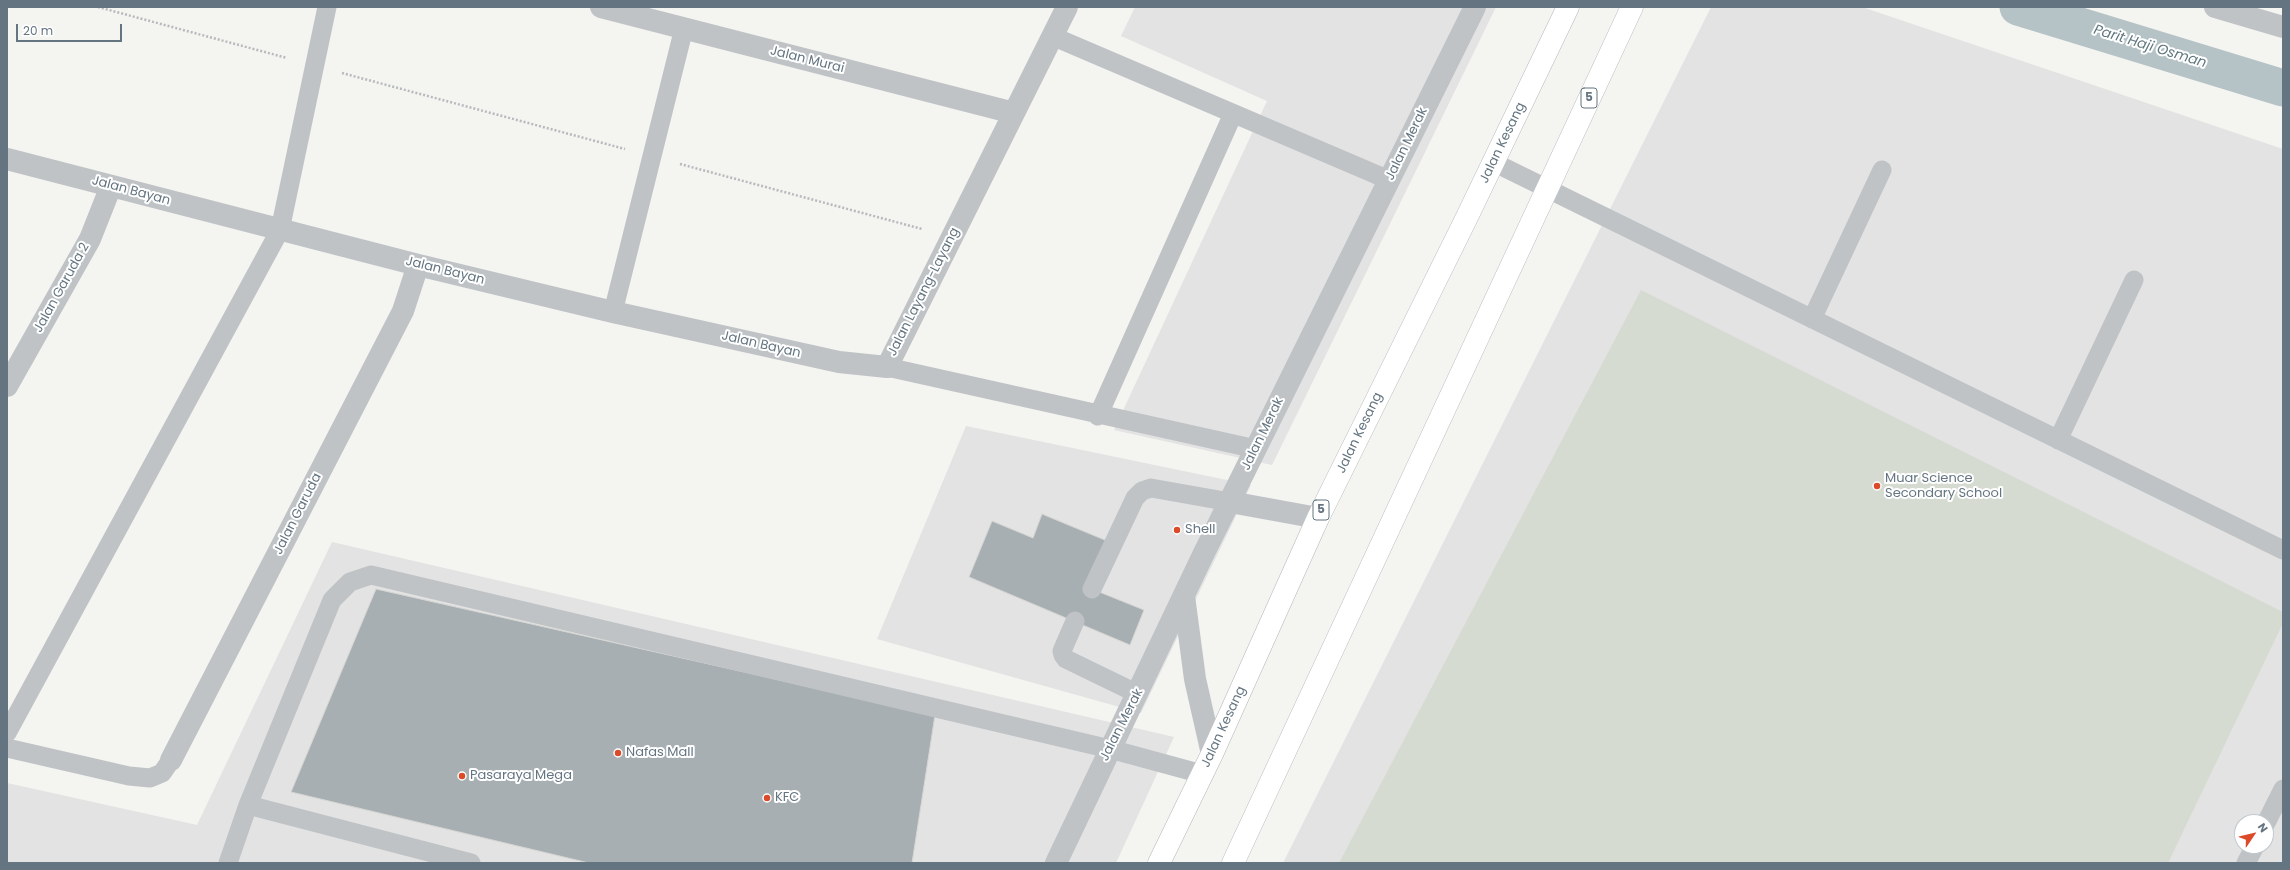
<!DOCTYPE html>
<html>
<head>
<meta charset="utf-8">
<style>
	body { margin:0 }
	#map { position:relative; width:2290px; height:870px; overflow:hidden; background:#f4f4f1; font-family:Poppins,sans-serif }
	canvas { display:block }
	.frame { position:absolute; inset:0; border:8px solid #647581; pointer-events:none }
	.north { position:absolute; left:2234px; top:814px; width:40px; height:40px; box-sizing:border-box; background:#fff; border:1px solid #c1c8cd; border-radius:50%; rotate:55deg; font-size:11px; font-weight:700; line-height:16px; text-align:center; color:#647581 }
	.north::after { content:''; display:block; margin:auto; width:14px; height:18px; background:#dc4b29; clip-path:polygon(50% 0,100% 100%,50% 72%,0 100%) }
	.scale { position:absolute; left:16px; top:24px; width:106px; height:18px; box-sizing:border-box; border:2px solid #647581; border-top:0; padding-left:5px; font-size:12px; line-height:14px; white-space:nowrap; color:#647581; -webkit-text-stroke:3px #fff; paint-order:stroke }
</style>
</head>
<body>
<div id="map">
<canvas width="2290" height="870"></canvas>
<div class="frame"></div>
<div class="north">N</div>
<div class="scale">20 m</div>
</div>
<script>
const context = document.querySelector('canvas').getContext('2d');
context.lineJoin = 'round';
function paint(path, color) { context.fillStyle = color; context.fill(path, 'evenodd'); }
const toPath = rows => new Path2D(rows.map(r => 'M' + r).join(''));
function trace(path, color, width, dash) { context.strokeStyle = color; context.lineWidth = width; context.lineCap = dash ? 'butt' : 'round'; context.setLineDash(dash || []); context.stroke(path); }
function label(font, color, halo, rows, align = 'center') {
  context.font = font + ' Poppins,sans-serif'; context.lineWidth = 4; context.setLineDash([]); context.textBaseline = 'middle'; context.strokeStyle = halo; context.fillStyle = color; for (const [text, x, y, turn = 0] of rows) {
    context.save(); context.translate(x, y); context.rotate((+turn || 0) * Math.PI / 180); context.textAlign = isNaN(turn) ? turn : align; if (halo) context.strokeText(text, 0, 0); context.fillText(text, 0, 0); context.restore();
  }
}
paint(toPath([
	[1135,7,1496,7,1272,465,1114,430,1267,101,1121,36],
	[1711,7,1862,7,2283,149,2283,863,1283,863],
	[2242,822,2266,822,2266,846,2242,846],
	[966,426,1251,485,1141,713,877,639],
	[332,542,1174,737,1116,863,7,863,7,783,197,825]
]), '#e2e3e2');
paint(toPath([
	[1641,290,2283,612,2283,623,2168,863,1339,863]
]), '#d6dbd2');
trace(toPath([
	[2018,7,2283,88]
]), '#b6c3c6', 37);
const building = toPath([
	[1042,514,1112,543,1092,589,1144,610,1130,645,969,577,992,521,1033,538,1042,514],
	[376,589,935,715,912,863,589,863,291,792,376,589]
]);
paint(building, '#a7afb3');
trace(building, '#d6d6d3', 1);
const primary = toPath([
	[1159,863,1212,754,1318,518,1466,219,1568,7],
	[1233,863,1632,7]
]);
trace(primary, '#b2b7ba', 23);
trace(toPath([
	[98,7,287,58],
	[342,73,625,149],
	[680,164,922,229]
]), '#b7babc', 2.5, [2, 2]);
trace(toPath([
	[1052,36,1389,180],
	[1493,162,2283,550],
	[613,312,684,28],
	[1812,319,1882,170],
	[887,367,1256,449],
	[1098,416,1233,114],
	[2058,440,2134,280],
	[1092,589,1135,498,1142,491,1151,488,1230,502],
	[1075,621,1062,651,1063,655,1066,659,1138,694],
	[7,733,280,230,327,7],
	[7,748,129,776,150,778,162,773,171,760],
	[248,805,471,863],
	[2266,823,2283,789],
	[228,863,248,805,332,600,350,582,371,575,1110,749,1202,774],
	[2246,863,2255,846]
]), '#bfc3c6', 19);
trace(toPath([
	[601,7,1014,113],
	[2215,7,2283,27],
	[7,159,418,265,613,312,839,362,887,367,1067,7],
	[7,386,90,239,111,186],
	[1230,502,1318,518],
	[1184,596,1195,679,1212,754],
	[171,760,403,311,418,265],
	[1056,863,1204,553,1475,7]
]), '#bfc3c6', 22);
trace(primary, '#fff', 22);
for (const [x, y, r, color] of [
	[1877,486,4,"#dc4b29"],
	[1177,530,4,"#dc4b29"],
	[618,753,4,"#dc4b29"],
	[462,776,4,"#dc4b29"],
	[767,798,4,"#dc4b29"]
]) { const dot = new Path2D(); dot.arc(x, y, r, 0, 2 * Math.PI); context.fillStyle = color; context.fill(dot); trace(dot, '#fff', 1.5); }
for (const [x, y, w] of [
	[1589,98,16],
	[1321,510,16]
]) { const box = new Path2D(); box.roundRect(x - w / 2, y - 10, w, 20, 3); context.fillStyle = '#fff'; context.fill(box); trace(box, '#647581', 1); }
label('bold 12px', '#647581', null, [
	["5",1589,98],
	["5",1321,510]
]);
label('13px', '#647581', '#fff', [
	["Jalan Murai",807,60,14],
	["Jalan Kesang",1503,143,-64],
	["Jalan Merak",1407,144,-64],
	["Jalan Bayan",131,191,15],
	["Jalan Bayan",445,271,14],
	["Jalan Garuda 2",62,288,-61],
	["Jalan Layang-Layang",924,292,-63],
	["Jalan Bayan",761,345,13],
	["Jalan Kesang",1360,433,-64],
	["Jalan Merak",1263,434,-64],
	["Jalan Garuda",298,514,-63],
	["Jalan Merak",1122,725,-63],
	["Jalan Kesang",1224,727,-65]
]);
label('13px', '#647581', '#fff', [
	["Muar Science",1885,479],
	["Secondary School",1885,494],
	["Shell",1185,530],
	["Nafas Mall",626,753],
	["Pasaraya Mega",470,776],
	["KFC",775,798]
], 'left');
label('italic 14px', '#60777e', '#fff', [
	["Parit Haji Osman",2150,47,17]
]);
</script>
</body>
</html>
